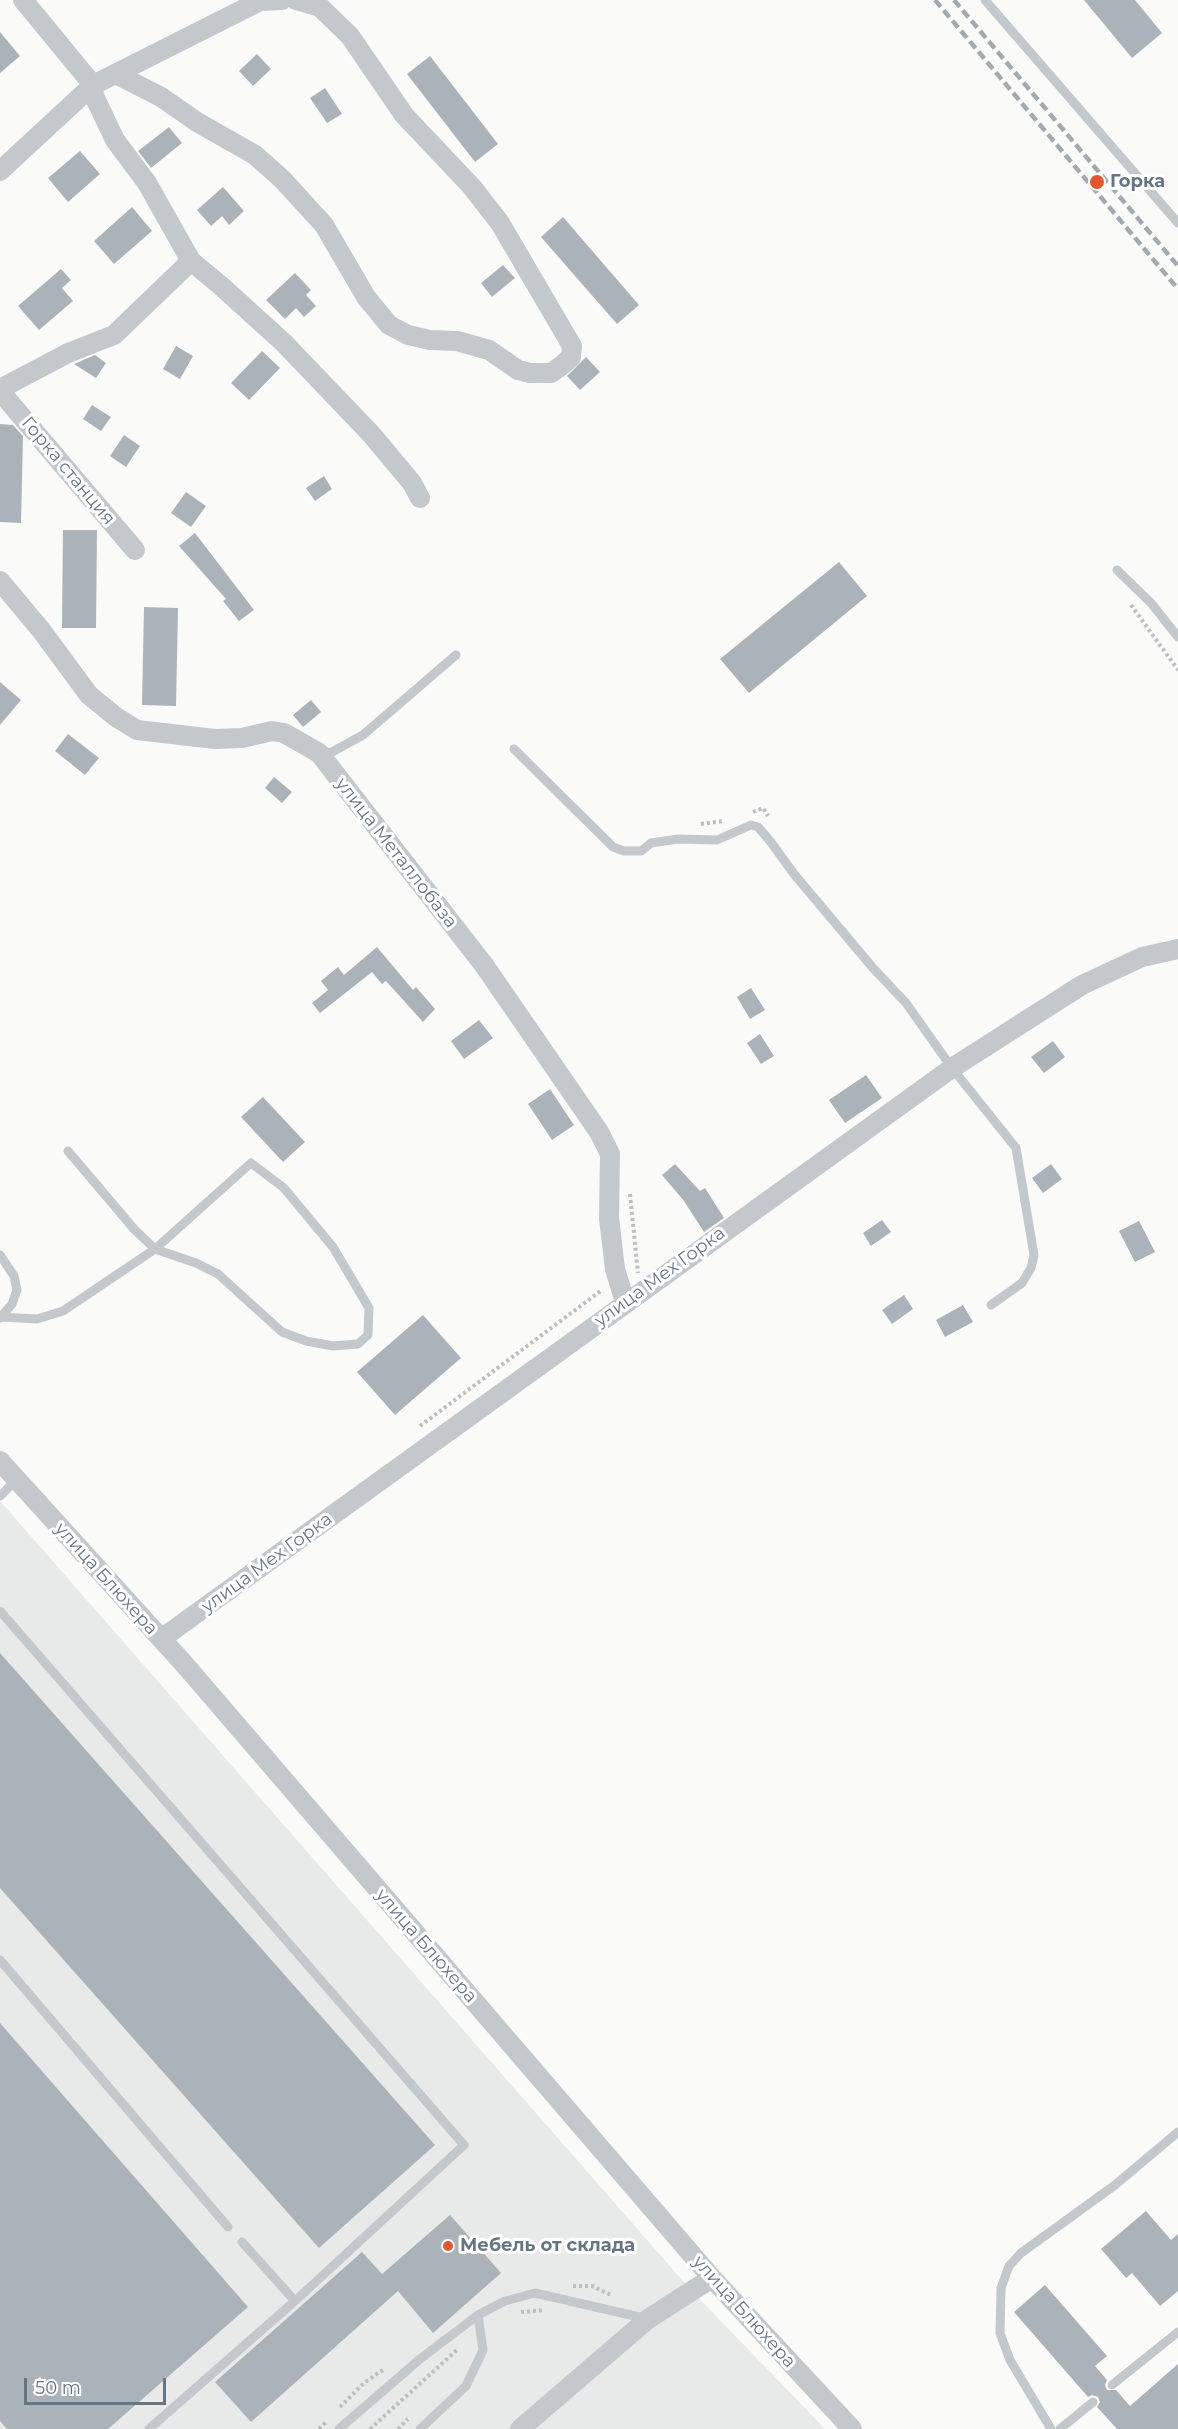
<!DOCTYPE html>
<html>
<head>
<meta charset="utf-8">
<style>
	body { margin:0 }
	#map { position:relative; width:1178px; height:2429px; overflow:hidden; background:#fafaf8; font-family:Montserrat,sans-serif }
	canvas { display:block }
	.scale { position:absolute; left:24px; top:2378px; width:142px; height:27px; box-sizing:border-box; border:3px solid #657683; border-top:0; padding-left:8px; font-size:18px; line-height:21px; white-space:nowrap; color:#657683; -webkit-text-stroke:4px #fff; paint-order:stroke }
</style>
</head>
<body>
<div id="map">
<canvas width="1178" height="2429"></canvas>
<div class="scale">50 m</div>
</div>
<script>
const context = document.querySelector('canvas').getContext('2d');
context.lineJoin = 'round';
function paint(path, color) { context.fillStyle = color; context.fill(path, 'evenodd'); }
const toPath = rows => new Path2D(rows.map(r => 'M' + r).join(''));
function trace(path, color, width, dash) { context.strokeStyle = color; context.lineWidth = width; context.lineCap = dash ? 'butt' : 'round'; context.setLineDash(dash || []); context.stroke(path); }
function label(font, color, halo, rows, align = 'center') {
  context.font = font + ' Montserrat,sans-serif'; context.lineWidth = 6; context.setLineDash([]); context.textBaseline = 'middle'; context.strokeStyle = halo; context.fillStyle = color; for (const [text, x, y, turn = 0] of rows) {
    context.save(); context.translate(x, y); context.rotate((+turn || 0) * Math.PI / 180); context.textAlign = isNaN(turn) ? turn : align; if (halo) context.strokeText(text, 0, 0); context.fillText(text, 0, 0); context.restore();
  }
}
paint(toPath([
	[0,1501,690,2289,825,2429,0,2429]
]), '#e8e9e9');
paint(toPath([
	[1084,0,1135,0,1162,33,1132,58],
	[0,32,20,56,0,73],
	[257,54,271,69,253,86,239,71],
	[430,56,498,144,475,162,407,74],
	[325,88,342,114,327,123,310,98],
	[169,127,182,143,151,168,138,151],
	[80,151,100,174,68,202,48,178],
	[223,187,244,211,229,225,222,216,211,226,197,210],
	[132,207,152,231,114,264,94,241],
	[563,217,639,305,617,324,541,237],
	[503,265,515,278,492,297,481,283],
	[61,269,71,280,62,288,73,301,39,330,18,306],
	[295,273,311,290,306,295,316,306,304,317,296,308,285,319,266,300],
	[176,346,193,356,180,379,163,369],
	[262,351,280,368,249,400,231,383],
	[95,355,106,363,96,378,74,364],
	[586,357,600,372,580,390,567,376],
	[92,405,111,417,101,431,83,419],
	[0,424,13,425,23,436,21,523,0,522],
	[124,435,140,446,126,467,110,456],
	[324,476,332,489,315,501,306,488],
	[186,492,206,506,191,527,171,513],
	[63,530,97,530,96,628,62,628],
	[195,533,254,610,239,621,223,601,226,599,179,546],
	[839,562,867,596,749,693,720,659],
	[144,607,178,608,176,706,142,705],
	[0,682,21,700,0,725],
	[311,700,321,712,303,727,293,715],
	[68,734,99,758,85,775,55,751],
	[274,777,292,792,282,803,265,788],
	[377,947,413,990,416,987,435,1009,423,1022,386,981,382,984,372,972,320,1013,312,1003,328,990,321,981,338,967,344,975],
	[751,988,765,1010,750,1019,737,997],
	[479,1020,493,1038,464,1059,451,1041],
	[760,1034,774,1056,761,1064,747,1043],
	[1053,1041,1065,1057,1044,1073,1031,1057],
	[866,1075,882,1098,845,1123,829,1100],
	[550,1089,574,1125,552,1140,528,1104],
	[263,1097,305,1142,283,1162,241,1117],
	[675,1164,700,1191,705,1188,724,1218,704,1232,684,1201,662,1175],
	[1051,1164,1062,1179,1043,1193,1032,1178],
	[882,1220,891,1232,871,1246,863,1233],
	[1139,1221,1155,1252,1135,1262,1119,1231],
	[904,1295,913,1309,892,1324,882,1310],
	[963,1305,973,1322,945,1337,936,1320],
	[423,1315,461,1358,395,1415,357,1372],
	[0,1653,435,2145,319,2248,0,1888],
	[0,2023,248,2307,108,2429,7,2429,0,2421],
	[1146,2211,1171,2240,1178,2234,1178,2291,1160,2306,1132,2273,1126,2278,1101,2249],
	[450,2215,501,2273,433,2333,398,2291,251,2422,215,2382,362,2252,382,2274],
	[1045,2285,1107,2356,1095,2366,1107,2380,1105,2385,1107,2390,1116,2390,1130,2406,1178,2364,1178,2429,1117,2429,1097,2407,1100,2402,1098,2397,1092,2395,1088,2397,1014,2312]
]), '#aab3b9');
trace(toPath([
	[1131,605,1178,670],
	[753,812,763,808,768,816],
	[701,824,723,821],
	[630,1194,638,1273],
	[420,1426,602,1290],
	[573,2286,592,2286,611,2295],
	[521,2312,544,2310],
	[340,2407,364,2383,384,2369],
	[319,2429,327,2421],
	[370,2429,458,2349],
	[398,2429,408,2419]
]), '#bbbfc2', 4, [3, 3]);
trace(toPath([
	[985,0,1178,223],
	[1117,570,1151,603,1178,637],
	[514,749,613,847,624,851,641,851,651,843,678,839,717,840,751,825,758,827,770,841,794,874,873,968,906,1003,952,1068,1016,1148,1034,1255,1031,1268,1022,1283,991,1305],
	[319,753,332,752,363,735,456,655],
	[0,1255,14,1276,17,1290,12,1304,0,1318],
	[0,1317,37,1319,63,1311,155,1249,251,1163,284,1188,333,1247,369,1308,368,1335,358,1344,333,1346,306,1341,282,1332,218,1274,196,1263,155,1249,134,1229,68,1151],
	[0,1496,16,1480],
	[0,1611,464,2145,295,2301,149,2429],
	[0,1960,228,2227],
	[242,2242,295,2301],
	[1112,2385,1178,2332],
	[339,2429,420,2359,478,2315,505,2301,535,2293,648,2319],
	[420,2429,466,2386,483,2350,478,2315],
	[1051,2429,1010,2360,1000,2333,1001,2288,1009,2266,1021,2253,1115,2185,1178,2132],
	[1060,2429,1093,2402]
]), '#c3c8cc', 9);
trace(toPath([
	[23,0,93,85,260,1,282,0],
	[116,74,161,97,197,122,255,155,282,179,324,225,366,297,389,325,408,335,430,340,457,341,489,350,518,370,530,373,551,373,561,366,571,357,572,346,500,223,472,187,404,115,350,36,320,7,296,0],
	[93,85,94,96,115,140,147,183,191,261,220,285,284,343,372,435,412,483,420,498],
	[0,171,93,85],
	[0,389,68,353,114,335,191,261],
	[0,391,135,550],
	[0,581,41,630,89,695,116,717,137,730,215,739,242,738,272,731,284,733,319,753,484,965,599,1132,610,1154,609,1218,615,1269,625,1302],
	[0,1461,185,1665,712,2278,852,2429],
	[161,1639,952,1068,1082,985,1142,957,1178,949],
	[520,2429,648,2319,712,2278]
]), '#c3c8cc', 20);
trace(toPath([
	[935,0,1178,289],
	[954,0,1178,266]
]), '#a2aab0', 4.5, [9, 4.5]);
for (const [x, y, r, color] of [
	[1097,182,8,"#e4572e"],
	[448,2246,6,"#e4572e"]
]) { const dot = new Path2D(); dot.arc(x, y, r, 0, 2 * Math.PI); context.fillStyle = color; context.fill(dot); trace(dot, '#fff', 2); }
label('bold 18px', '#657683', '#fff', [
	["Горка",1110,182],
	["Мебель от склада",460,2246]
], 'left');
label('18px', '#657683', '#fff', [
	["Горка станция",68,471,50],
	["улица Металлобаза",396,853,52],
	["улица Мех Горка",660,1277,-36],
	["улица Мех Горка",267,1563,-36],
	["улица Блюхера",106,1579,48],
	["улица Блюхера",426,1946,49],
	["улица Блюхера",744,2312,48]
]);
</script>
</body>
</html>
